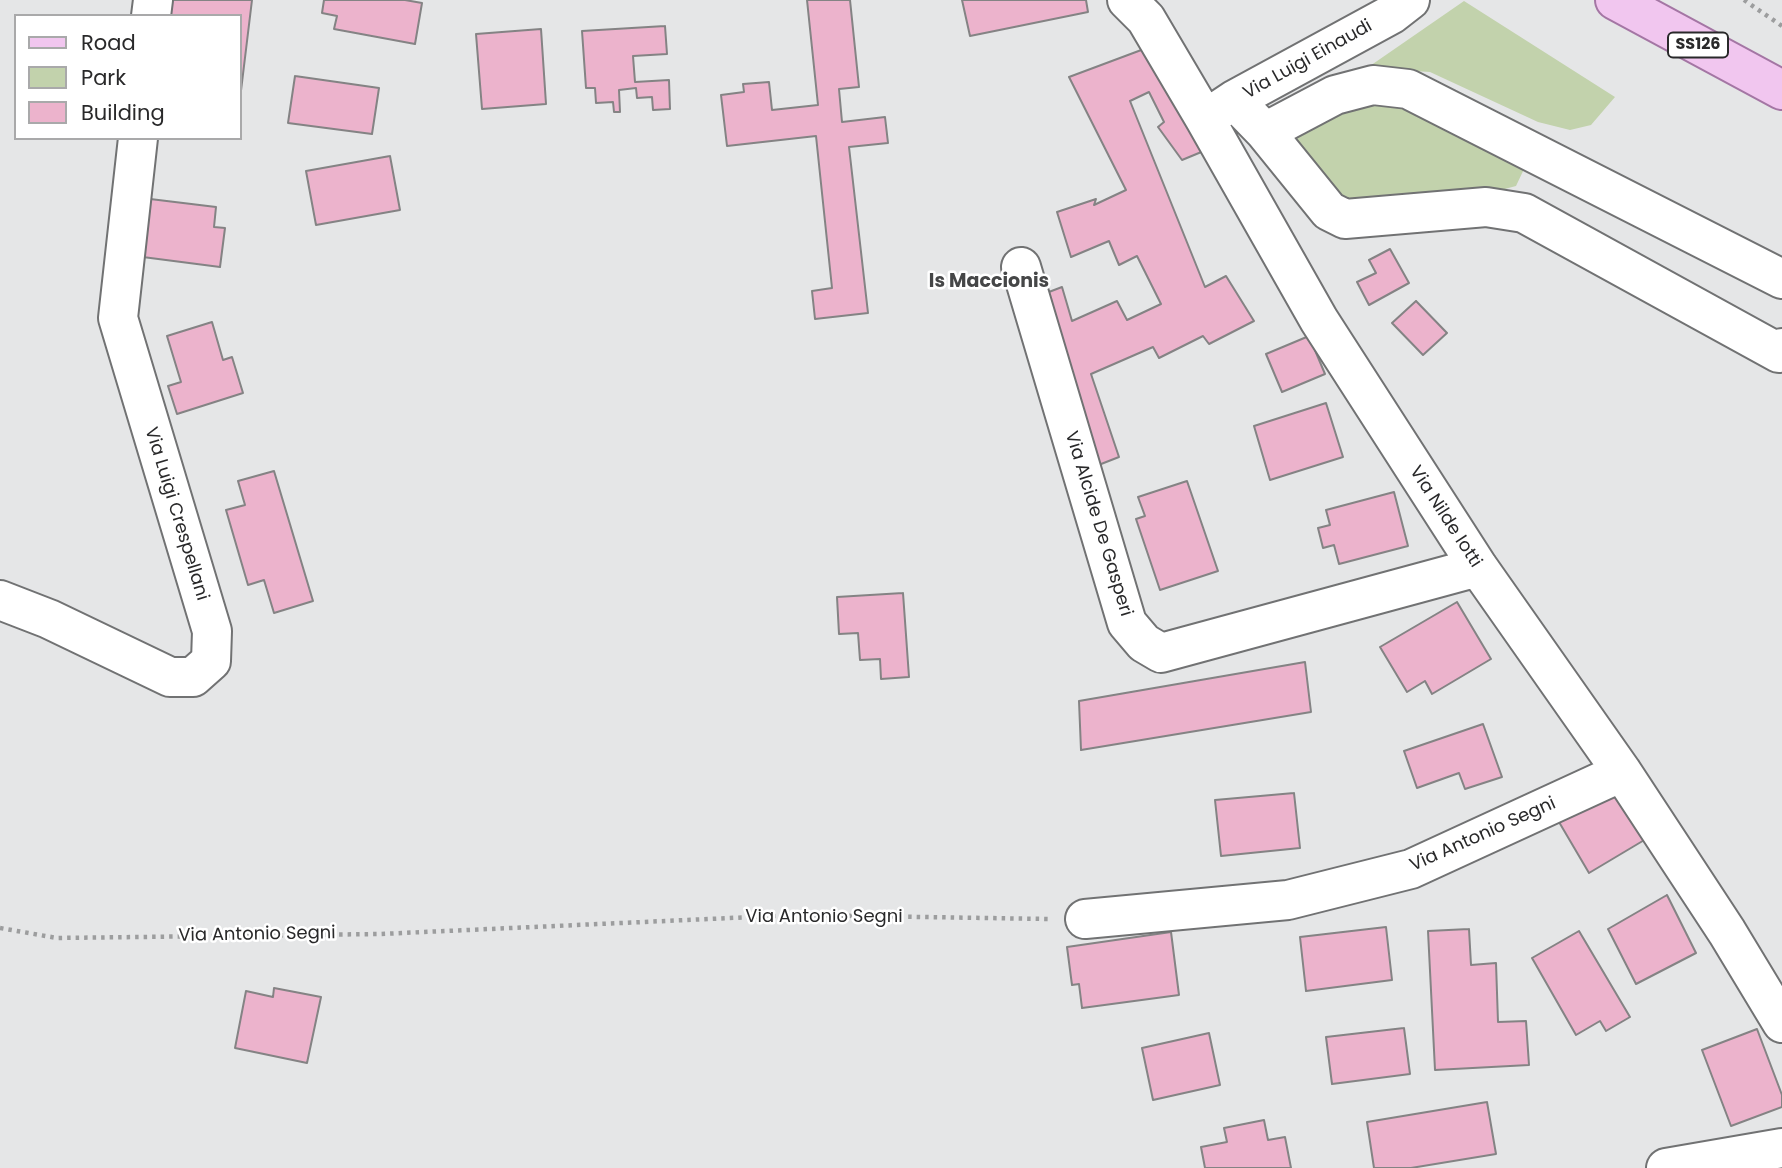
<!DOCTYPE html>
<html>
<head>
<meta charset="utf-8">
<style>
	body { margin:0 }
	#map { position:relative; width:1782px; height:1168px; overflow:hidden; background:#e5e6e7; font-family:Poppins,sans-serif }
	canvas { display:block }
	.legend { position:absolute; left:14px; top:14px; width:228px; height:126px; box-sizing:border-box; background:#fff; border:2px solid #a9a9aa; margin:0; padding:9px 12px; list-style:none; font-size:21px; color:#29292a }
	.legend li { display:flex; align-items:center; gap:14px; height:35px }
	.legend b { width:35px; border:2px solid #a9a9aa }
</style>
</head>
<body>
<div id="map">
<canvas width="1782" height="1168"></canvas>
<ul class="legend">
<li><b style="height:9px;background:#f1c6ef"></b>Road</li>
<li><b style="height:19px;background:#c2d2ac"></b>Park</li>
<li><b style="height:19px;background:#ecb3cc"></b>Building</li>
</ul>
</div>
<script>
const context = document.querySelector('canvas').getContext('2d');
context.lineJoin = 'round';
function paint(path, color) { context.fillStyle = color; context.fill(path, 'evenodd'); }
const toPath = rows => new Path2D(rows.map(r => 'M' + r).join(''));
function trace(path, color, width, dash) { context.strokeStyle = color; context.lineWidth = width; context.lineCap = dash ? 'butt' : 'round'; context.setLineDash(dash || []); context.stroke(path); }
function label(font, color, halo, rows, align = 'center') {
  context.font = font + ' Poppins,sans-serif'; context.lineWidth = 5; context.setLineDash([]); context.textBaseline = 'middle'; context.strokeStyle = halo; context.fillStyle = color; for (const [text, x, y, turn = 0] of rows) {
    context.save(); context.translate(x, y); context.rotate((+turn || 0) * Math.PI / 180); context.textAlign = isNaN(turn) ? turn : align; if (halo) context.strokeText(text, 0, 0); context.fillText(text, 0, 0); context.restore();
  }
}
paint(toPath([
	[1464,1,1615,97,1591,125,1570,130,1538,122,1430,72,1367,68],
	[1378,92,1525,167,1516,186,1501,190,1361,205,1346,198,1317,174,1292,135]
]), '#c2d2ac');
const building = toPath([
	[165,0,252,0,240,99,240,16,163,16,165,0],
	[324,0,405,0,422,3,415,44,334,29,337,16,322,13,324,0],
	[807,0,850,0,859,87,839,89,842,122,885,117,888,143,849,147,868,313,815,319,812,291,832,288,816,136,727,146,721,95,744,92,743,84,769,82,772,110,818,105,807,0],
	[962,0,1086,0,1088,12,970,36,962,0],
	[665,26,667,54,633,56,635,82,669,80,670,109,653,110,652,97,637,98,636,88,619,90,620,112,614,112,613,102,596,103,595,88,586,88,582,31,665,26],
	[541,29,546,104,482,109,476,34,541,29],
	[1152,46,1211,148,1182,160,1158,127,1164,122,1149,92,1130,101,1205,287,1226,276,1254,321,1209,344,1203,336,1159,358,1153,347,1091,374,1119,457,1096,466,1041,295,1062,287,1072,321,1117,301,1127,320,1161,304,1137,256,1119,265,1109,241,1071,257,1057,212,1096,199,1094,205,1126,190,1069,77,1152,46],
	[295,76,379,88,372,134,288,123,295,76],
	[390,156,400,210,316,225,306,171,390,156],
	[142,198,216,207,214,227,225,228,220,267,135,256,142,198],
	[1390,249,1409,283,1369,305,1357,282,1376,273,1369,260,1390,249],
	[1416,301,1447,333,1423,355,1392,323,1416,301],
	[212,322,223,360,232,357,243,393,177,414,168,386,181,382,167,336,212,322],
	[1309,336,1325,374,1282,392,1266,354,1309,336],
	[1326,403,1343,457,1270,480,1254,426,1326,403],
	[274,471,313,601,274,613,264,580,248,585,226,510,245,505,238,481,274,471],
	[1187,481,1218,571,1160,590,1136,519,1145,516,1138,497,1187,481],
	[1394,492,1408,546,1339,564,1334,545,1323,548,1318,528,1330,525,1326,510,1394,492],
	[903,593,909,677,881,679,880,659,860,660,858,633,839,634,837,597,903,593],
	[1457,602,1491,659,1432,694,1425,681,1407,692,1380,647,1457,602],
	[1305,662,1311,712,1081,750,1079,701,1305,662],
	[1483,724,1502,777,1465,789,1459,773,1417,788,1404,751,1483,724],
	[1617,788,1646,839,1589,873,1559,822,1617,788],
	[1294,793,1300,848,1221,856,1215,800,1294,793],
	[1667,895,1696,953,1636,984,1608,929,1667,895],
	[1386,927,1392,980,1306,991,1300,937,1386,927],
	[1469,929,1471,965,1496,963,1498,1022,1526,1021,1529,1065,1435,1070,1428,931,1469,929],
	[1579,931,1630,1017,1606,1031,1600,1021,1576,1035,1532,958,1579,931],
	[1171,932,1179,995,1082,1008,1079,984,1072,985,1067,947,1171,932],
	[274,988,321,997,307,1063,235,1048,246,991,273,997,274,988],
	[1404,1028,1410,1074,1332,1084,1326,1037,1404,1028],
	[1757,1029,1782,1095,1782,1107,1731,1126,1702,1050,1757,1029],
	[1209,1033,1220,1085,1153,1100,1142,1048,1209,1033],
	[1487,1102,1496,1154,1411,1168,1374,1168,1367,1122,1487,1102],
	[1264,1120,1268,1140,1285,1137,1291,1168,1205,1168,1201,1147,1227,1142,1224,1128,1264,1120]
]);
paint(building, '#ecb3cc');
trace(building, '#848384', 2);
const minor = toPath([
	[1127,0,1146,19,1205,119,1319,320,1478,567,1622,772,1727,932,1782,1023],
	[151,16,153,0],
	[1234,100,1265,132,1335,95,1373,85,1408,89,1782,279],
	[1213,114,1234,100,1392,14,1410,0],
	[1265,132,1329,211,1345,219,1486,207,1524,213,1779,353,1782,348],
	[1021,267,1127,623,1144,643,1161,653,1478,567],
	[0,600,49,619,170,677,193,677,211,661,212,631,118,318,138,138],
	[1085,919,1288,900,1411,869,1622,772],
	[1666,1168,1782,1148]
]);
const major = toPath([
	[1615,0,1782,90]
]);
trace(minor, '#717273', 42);
trace(major, '#a476a4', 42);
trace(toPath([
	[1744,0,1782,26],
	[0,928,57,938,380,934,796,915,1049,919]
]), '#9c9d9e', 4.5, [3.5, 5]);
trace(minor, '#fff', 38);
trace(major, '#f1c6ef', 38);
for (const [x, y, w] of [
	[1698,45,60]
]) { const box = new Path2D(); box.roundRect(x - w / 2, y - 12.5, w, 25, 5); context.fillStyle = '#fff'; context.fill(box); trace(box, '#29292a', 2); }
label('bold 16px', '#29292a', null, [
	["SS126",1698,45]
]);
label('18px', '#29292a', '#fff', [
	["Via Luigi Einaudi",1308,60,-29],
	["Via Luigi Crespellani",176,514,73],
	["Via Nilde Iotti",1445,517,57],
	["Via Alcide De Gasperi",1098,524,73],
	["Via Antonio Segni",1483,835,-24],
	["Via Antonio Segni",824,917],
	["Via Antonio Segni",257,935,-1]
]);
label('bold 19px', '#454647', '#fff', [
	["Is Maccionis",989,282]
]);
</script>
</body>
</html>
